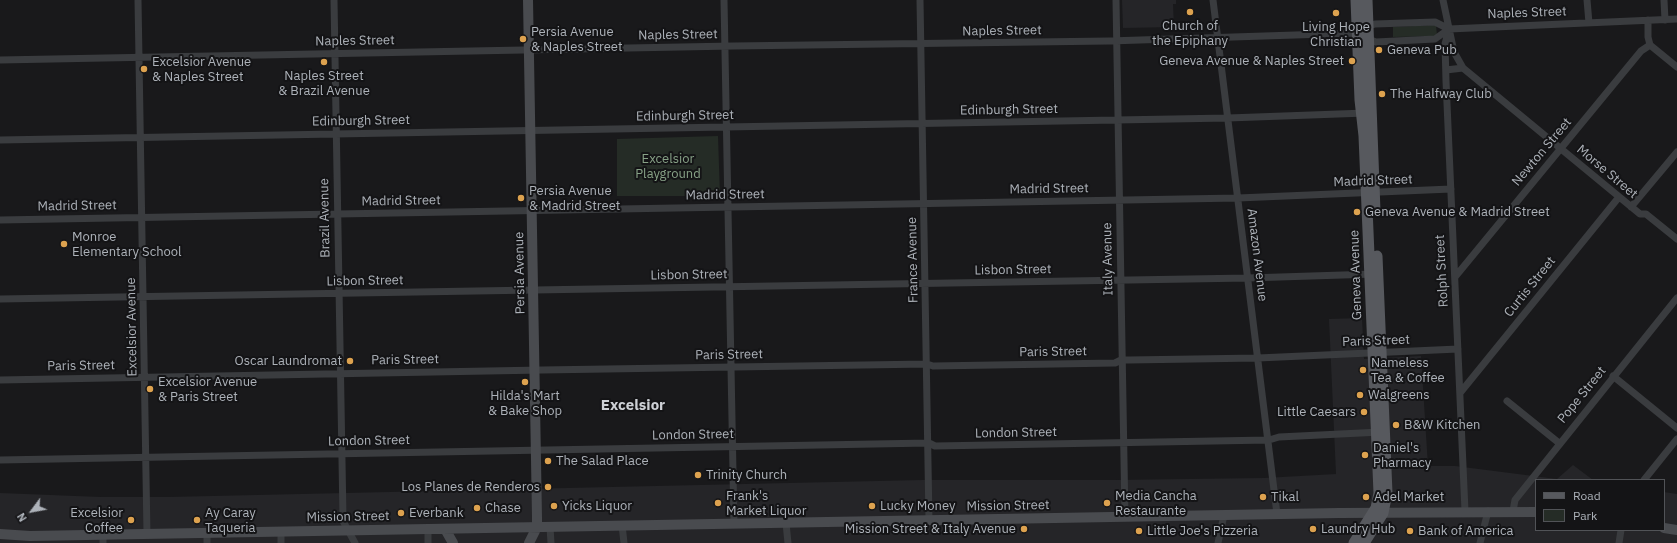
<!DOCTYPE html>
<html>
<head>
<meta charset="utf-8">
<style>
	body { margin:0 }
	#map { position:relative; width:1677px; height:543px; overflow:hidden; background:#19191b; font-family:"IBM Plex Sans",sans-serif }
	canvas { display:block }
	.legend { position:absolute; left:1535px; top:479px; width:130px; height:52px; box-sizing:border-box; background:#141416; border:1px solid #515357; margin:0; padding:5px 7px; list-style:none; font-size:12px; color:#adb2b9 }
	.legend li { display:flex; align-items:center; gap:8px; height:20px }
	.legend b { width:20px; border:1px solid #515357 }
	.north { position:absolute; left:12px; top:491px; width:40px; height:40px; -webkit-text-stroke:3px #141416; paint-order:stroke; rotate:238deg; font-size:11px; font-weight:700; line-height:16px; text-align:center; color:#adb2b9 }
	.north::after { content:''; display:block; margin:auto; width:14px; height:18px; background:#adb2b9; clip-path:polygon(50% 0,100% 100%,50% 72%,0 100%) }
</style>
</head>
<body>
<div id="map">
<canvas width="1677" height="543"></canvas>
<ul class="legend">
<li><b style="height:5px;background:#57595e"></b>Road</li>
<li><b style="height:11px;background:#252c26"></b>Park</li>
</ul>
<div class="north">N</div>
</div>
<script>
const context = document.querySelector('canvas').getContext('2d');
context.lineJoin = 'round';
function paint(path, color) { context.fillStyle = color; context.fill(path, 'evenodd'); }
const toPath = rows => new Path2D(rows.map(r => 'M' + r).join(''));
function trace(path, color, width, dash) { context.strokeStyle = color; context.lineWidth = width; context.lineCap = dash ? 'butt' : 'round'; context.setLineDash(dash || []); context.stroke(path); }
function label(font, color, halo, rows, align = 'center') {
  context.font = font + ' "IBM Plex Sans",sans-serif'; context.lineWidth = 4; context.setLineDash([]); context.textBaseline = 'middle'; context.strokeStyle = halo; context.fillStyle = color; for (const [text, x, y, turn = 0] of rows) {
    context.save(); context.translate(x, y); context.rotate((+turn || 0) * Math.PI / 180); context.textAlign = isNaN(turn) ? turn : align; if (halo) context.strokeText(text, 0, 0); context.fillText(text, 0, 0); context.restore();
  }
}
paint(toPath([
	[1122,0,1176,0,1176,4,1173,4,1174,27,1123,28],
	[1362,318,1364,359,1421,356,1428,466,1455,466,1557,479,1573,465,1593,480,1536,480,1536,530,1664,530,1664,492,1677,494,1677,543,0,543,0,493,101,497,168,497,922,480,1115,480,1264,478,1336,474,1329,319]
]), '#252528');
paint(toPath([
	[1436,25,1437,36,1393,37,1393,27],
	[718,136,720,196,617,196,617,139]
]), '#252c26');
trace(toPath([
	[138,0,147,534],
	[334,0,343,517,343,521,355,543],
	[724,0,734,524],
	[920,0,929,520],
	[1116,0,1125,517],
	[1213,0,1277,514],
	[1443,0,1454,52,1463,68],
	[1587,0,1589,23],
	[1664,0,1665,20],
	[1648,20,1648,37,1650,45,1677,67],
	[1366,27,1375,24,1435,22,1449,29,1677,19],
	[1449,29,1445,44,1446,81,1465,511],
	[0,60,733,46,1109,41,1357,33,1363,37,1376,42,1435,39,1449,29],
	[1446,70,1463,68,1640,214,1646,214,1677,239],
	[0,140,1228,118,1366,113],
	[1631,207,1677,152],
	[0,220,1238,198,1451,189],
	[1455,277,1641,51,1650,45],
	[0,299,1248,278,1374,274],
	[1613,376,1677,428],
	[0,380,542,370,927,364,933,366,1115,363,1121,360,1129,360,1258,358,1458,349],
	[1460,393,1619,197],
	[1507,401,1559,443],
	[0,460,929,443,935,446,1269,440,1279,437,1381,432],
	[1644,480,1677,439],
	[1513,511,1515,500,1677,298],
	[786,523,788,543],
	[622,525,624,543],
	[550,527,551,543],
	[428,529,428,543],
	[281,531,281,543],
	[207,533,207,543],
	[103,535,103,543],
	[1218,543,1224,515],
	[1480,543,1488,511],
	[1619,543,1621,530]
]), '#3a3c3f', 7);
trace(toPath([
	[528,0,537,517,537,527,529,543],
	[1664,528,1677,530],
	[445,529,453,543],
	[0,534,30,536,1339,513,1536,512]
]), '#494b4f', 10);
trace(toPath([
	[1367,0,1375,211],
	[1354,543,1376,508,1379,493,1364,136,1360,100,1356,0],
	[1364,543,1383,513,1387,493,1377,256]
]), '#57595e', 11);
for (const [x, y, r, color] of [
	[1190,12,4,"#dda24f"],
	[1336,13,4,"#dda24f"],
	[523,39,4,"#dda24f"],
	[1379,50,4,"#dda24f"],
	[1352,61,4,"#dda24f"],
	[324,62,4,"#dda24f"],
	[144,69,4,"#dda24f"],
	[1382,94,4,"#dda24f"],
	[521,198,4,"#dda24f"],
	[1357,212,4,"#dda24f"],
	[64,244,4,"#dda24f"],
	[350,361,4,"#dda24f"],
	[1363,370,4,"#dda24f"],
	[525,382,4,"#dda24f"],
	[150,389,4,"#dda24f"],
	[1360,395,4,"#dda24f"],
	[1364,412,4,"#dda24f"],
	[1396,425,4,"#dda24f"],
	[1365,455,4,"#dda24f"],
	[548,461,4,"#dda24f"],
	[698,475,4,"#dda24f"],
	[548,487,4,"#dda24f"],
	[1263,497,4,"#dda24f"],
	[1366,497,4,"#dda24f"],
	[718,503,4,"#dda24f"],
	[1107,503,4,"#dda24f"],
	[554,506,4,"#dda24f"],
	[872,506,4,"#dda24f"],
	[477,508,4,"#dda24f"],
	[401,513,4,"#dda24f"],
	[131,520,4,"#dda24f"],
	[197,520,4,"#dda24f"],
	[1024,529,4,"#dda24f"],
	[1313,529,4,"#dda24f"],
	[1139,531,4,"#dda24f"],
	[1410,531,4,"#dda24f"]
]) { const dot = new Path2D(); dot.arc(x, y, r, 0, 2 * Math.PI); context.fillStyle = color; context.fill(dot); trace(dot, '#141416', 1.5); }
label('13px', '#adb2b9', '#141416', [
	["Naples Street",1527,13,-2],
	["Naples Street",1002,31,-1],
	["Naples Street",678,35,-1],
	["Naples Street",355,41,-1],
	["Edinburgh Street",1009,110,-1],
	["Edinburgh Street",685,116,-1],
	["Edinburgh Street",361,121,-1],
	["Newton Street",1542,152,-50],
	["Morse Street",1607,172,40],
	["Madrid Street",1373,181,-2],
	["Madrid Street",1049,189,-1],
	["Madrid Street",725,195,-1],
	["Madrid Street",401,201,-1],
	["Madrid Street",77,206,-1],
	["Brazil Avenue",325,218,-91],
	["Amazon Avenue",1257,255,83],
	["Italy Avenue",1108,259,-91],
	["France Avenue",913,260,-91],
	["Lisbon Street",1013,270,-1],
	["Rolph Street",1442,271,-93],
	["Persia Avenue",520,273,-91],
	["Lisbon Street",689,275,-1],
	["Geneva Avenue",1356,275,-92],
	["Lisbon Street",365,281,-1],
	["Curtis Street",1530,287,-51],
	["Excelsior Avenue",132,327,-91],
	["Paris Street",1376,341,-2],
	["Paris Street",1053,352,-1],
	["Paris Street",729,355,-1],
	["Paris Street",405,360,-1],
	["Paris Street",81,366,-1],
	["Pope Street",1582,395,-51],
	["London Street",1016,433,-1],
	["London Street",693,435,-1],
	["London Street",369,441,-1],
	["Mission Street",1008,506,-1],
	["Mission Street",348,517,-1]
]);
label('13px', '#adb2b9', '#141416', [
	["Church of",1190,26,"center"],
	["the Epiphany",1190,41,"center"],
	["Living Hope",1336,27,"center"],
	["Christian",1336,42,"center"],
	["Persia Avenue",531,32],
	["& Naples Street",531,47],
	["Geneva Pub",1387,50],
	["Geneva Avenue & Naples Street",1344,61,"right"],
	["Excelsior Avenue",152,62],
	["& Naples Street",152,77],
	["Naples Street",324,76,"center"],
	["& Brazil Avenue",324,91,"center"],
	["The Halfway Club",1390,94],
	["Persia Avenue",529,191],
	["& Madrid Street",529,206],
	["Geneva Avenue & Madrid Street",1365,212],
	["Monroe",72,237],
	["Elementary School",72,252],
	["Oscar Laundromat",342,361,"right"],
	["Nameless",1371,363],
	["Tea & Coffee",1371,378],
	["Excelsior Avenue",158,382],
	["& Paris Street",158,397],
	["Walgreens",1368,395],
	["Hilda's Mart",525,396,"center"],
	["& Bake Shop",525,411,"center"],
	["Little Caesars",1356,412,"right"],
	["B&W Kitchen",1404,425],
	["Daniel's",1373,448],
	["Pharmacy",1373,463],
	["The Salad Place",556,461],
	["Trinity Church",706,475],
	["Los Planes de Renderos",540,487,"right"],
	["Frank's",726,496],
	["Market Liquor",726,511],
	["Media Cancha",1115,496],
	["Restaurante",1115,511],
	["Tikal",1271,497],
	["Adel Market",1374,497],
	["Yicks Liquor",562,506],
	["Lucky Money",880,506],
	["Chase",485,508],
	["Excelsior",123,513,"right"],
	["Coffee",123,528,"right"],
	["Ay Caray",205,513],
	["Taqueria",205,528],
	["Everbank",409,513],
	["Mission Street & Italy Avenue",1016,529,"right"],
	["Laundry Hub",1321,529],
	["Little Joe's Pizzeria",1147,531],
	["Bank of America",1418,531]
], 'left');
label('13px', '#87a186', '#141416', [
	["Excelsior",668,159],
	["Playground",668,174]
]);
label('bold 15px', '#cdd0d5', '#141416', [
	["Excelsior",633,406]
]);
</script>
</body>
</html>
